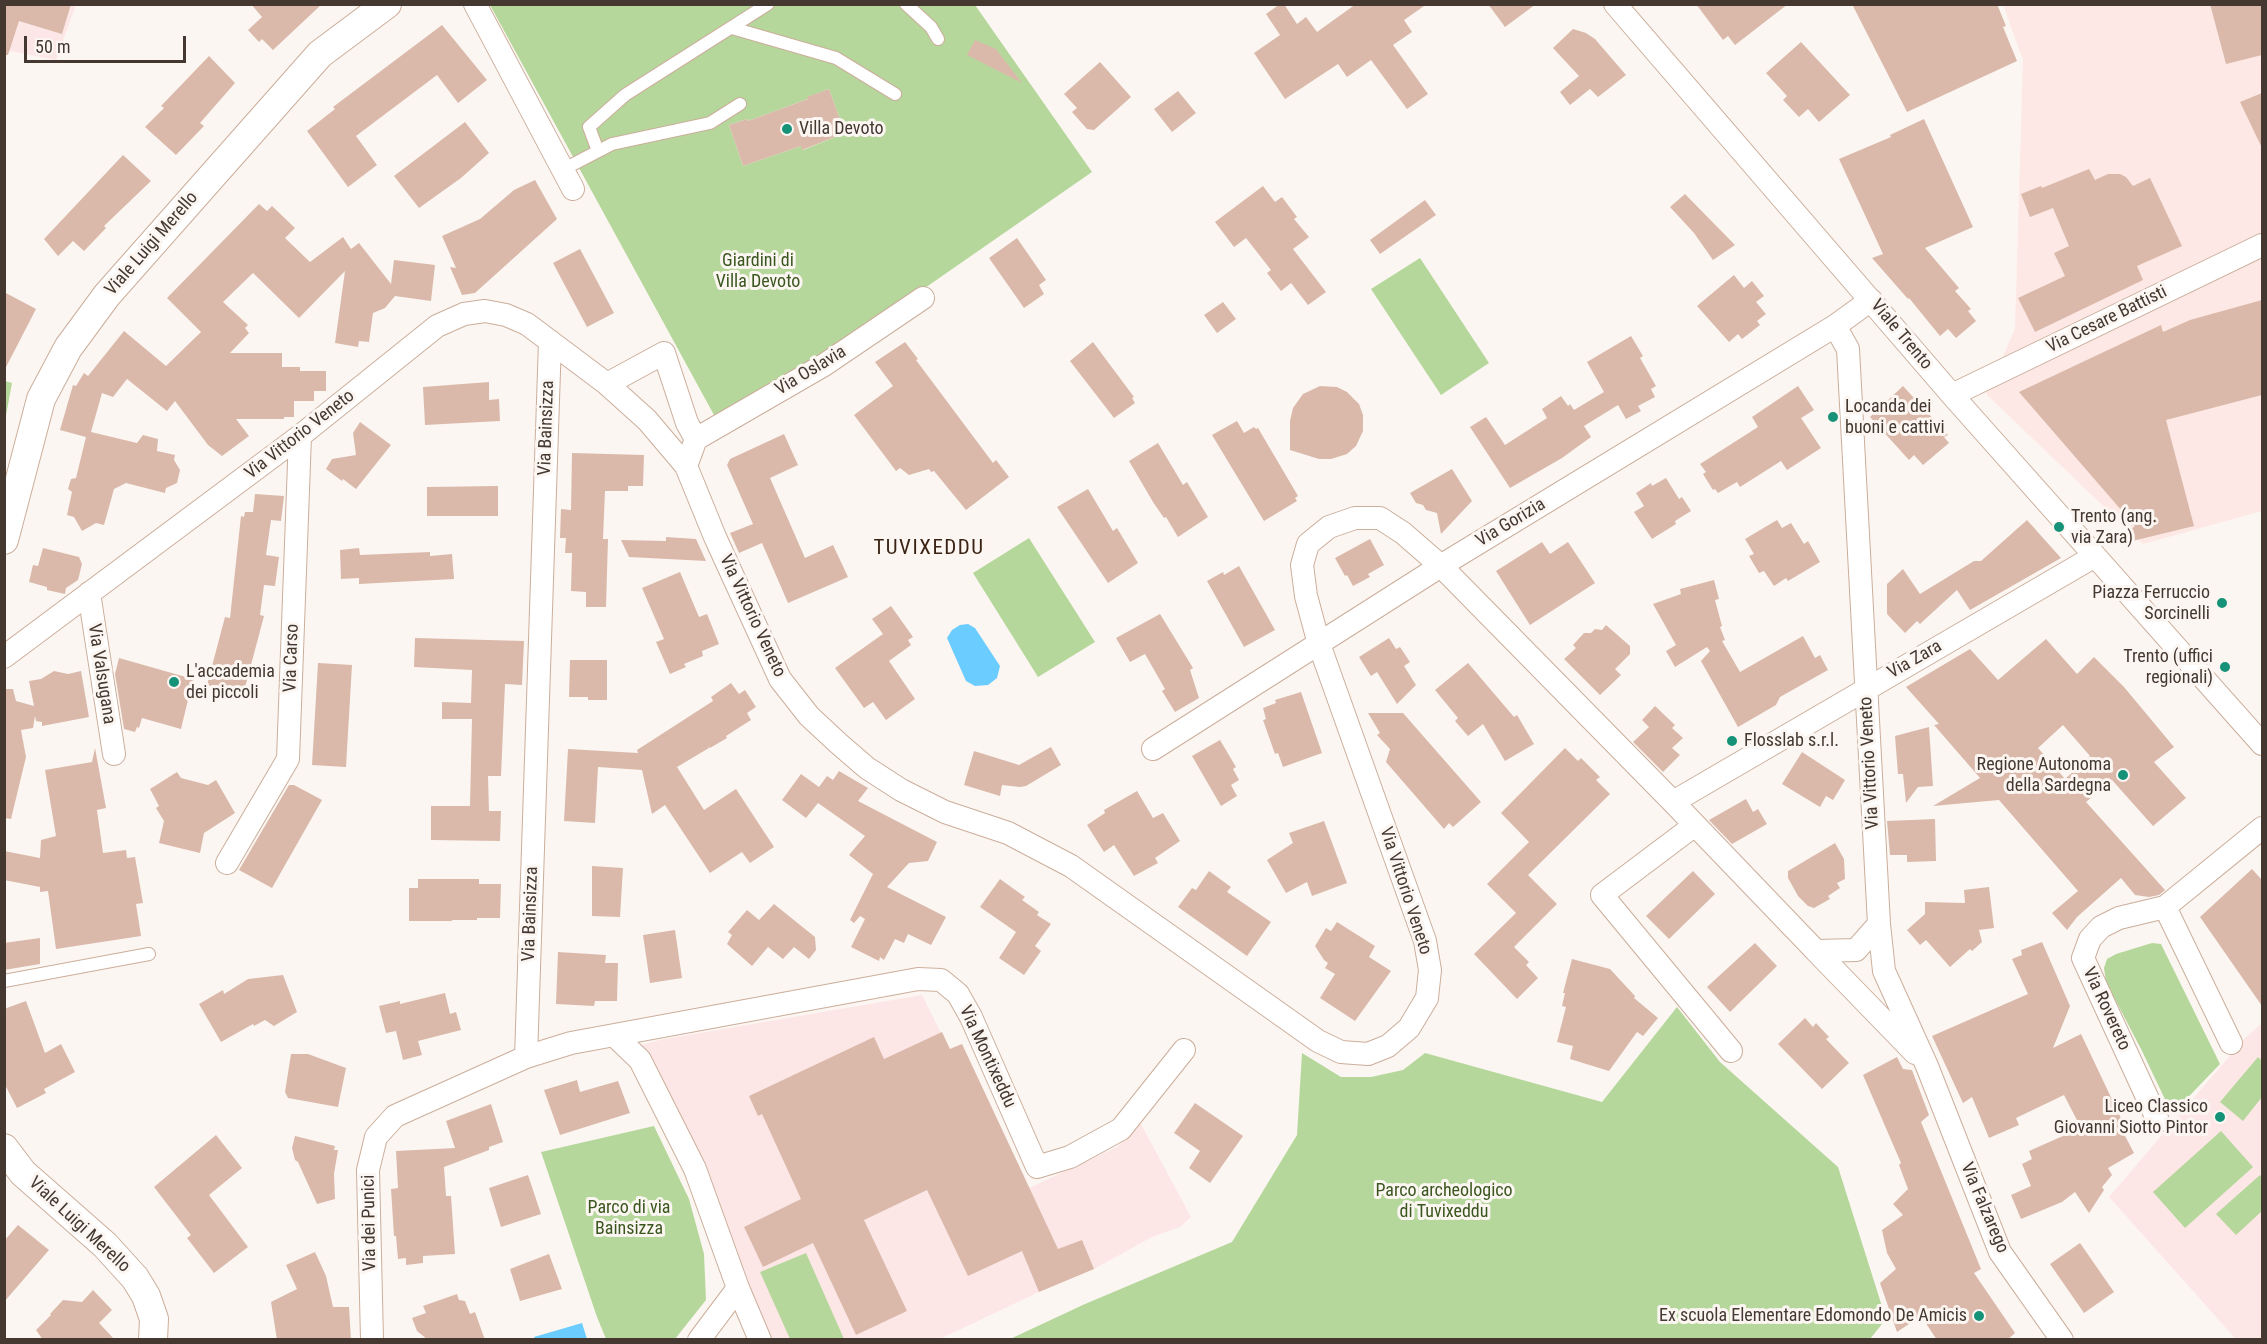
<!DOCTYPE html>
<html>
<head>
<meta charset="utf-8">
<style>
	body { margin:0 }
	#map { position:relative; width:2267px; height:1344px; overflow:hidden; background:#fcf6f2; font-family:"Roboto Condensed",sans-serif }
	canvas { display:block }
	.frame { position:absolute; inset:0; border:6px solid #443830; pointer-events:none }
	.scale { position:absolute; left:24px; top:36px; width:162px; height:27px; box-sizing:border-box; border:3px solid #443830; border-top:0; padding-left:8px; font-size:18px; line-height:21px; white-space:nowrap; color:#443830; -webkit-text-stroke:4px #fcf6f2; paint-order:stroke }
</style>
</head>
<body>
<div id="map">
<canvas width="2267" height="1344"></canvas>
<div class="frame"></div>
<div class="scale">50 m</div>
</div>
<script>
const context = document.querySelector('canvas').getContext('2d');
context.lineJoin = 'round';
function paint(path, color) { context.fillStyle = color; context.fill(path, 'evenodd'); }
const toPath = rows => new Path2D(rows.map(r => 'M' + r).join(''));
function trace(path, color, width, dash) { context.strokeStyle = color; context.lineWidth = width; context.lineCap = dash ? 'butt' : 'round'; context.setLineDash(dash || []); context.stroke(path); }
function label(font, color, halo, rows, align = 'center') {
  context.font = font + ' "Roboto Condensed",sans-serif'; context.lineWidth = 6; context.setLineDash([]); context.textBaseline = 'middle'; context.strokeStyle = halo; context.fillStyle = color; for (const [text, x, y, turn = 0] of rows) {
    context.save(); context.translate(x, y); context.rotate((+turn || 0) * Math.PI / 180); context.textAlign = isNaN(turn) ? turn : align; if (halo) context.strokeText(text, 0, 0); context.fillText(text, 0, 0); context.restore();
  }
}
paint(toPath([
	[2003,5,2262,5,2262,511,2143,544,1986,394,2015,329,2023,60]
]), '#fde8e5');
paint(toPath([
	[4,5,76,5,56,60,5,50],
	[922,995,949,1049,962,1044,1029,1188,1117,1147,1141,1124,1191,1217,1180,1227,1152,1237,1094,1269,1039,1292,940,1339,770,1339,700,1156,642,1045,659,1040],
	[2262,1023,2262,1339,2232,1339,2234,1337,2109,1197,2245,1038]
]), '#fde7e6');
paint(toPath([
	[490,5,975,5,1092,172,837,349,714,415],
	[829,89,845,133,803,150,801,146,743,166,729,125,747,119,748,121,808,99,808,97],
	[1420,258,1489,363,1441,395,1371,289],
	[5,381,12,383,5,421,4,381],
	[1029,538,1095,642,1038,677,973,573],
	[2152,943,2161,944,2220,1064,2172,1114,2142,1051,2106,982,2104,968,2107,959,2116,954],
	[1677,1007,1720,1062,1838,1167,1886,1319,1870,1339,1010,1339,1085,1304,1232,1242,1297,1135,1302,1053,1341,1077,1371,1077,1403,1070,1425,1053,1602,1102],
	[2258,1057,2262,1061,2262,1097,2243,1121,2220,1102],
	[654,1126,689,1199,704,1254,706,1300,675,1339,606,1339,597,1317,541,1152],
	[2221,1131,2253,1167,2185,1228,2153,1192],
	[2260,1175,2262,1178,2262,1211,2236,1235,2216,1214],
	[806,1253,844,1339,790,1339,760,1272]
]), '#b6d79b');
paint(toPath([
	[968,624,975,628,1000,666,997,678,988,685,975,686,966,681,947,638,952,630,960,625],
	[582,1323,587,1339,535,1339,534,1337]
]), '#6bccff');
paint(toPath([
	[4,4,71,4,62,34,19,21,8,55,4,55],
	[251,4,322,4,273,50,262,39,259,42,248,30,262,17],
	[1280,4,1284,4,1297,24,1306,17,1317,32,1356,4,1427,4,1404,20,1412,32,1393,45,1428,94,1407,109,1371,60,1347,77,1338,64,1285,99,1254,53,1280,35,1266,14],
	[1488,4,1536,4,1505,27],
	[1696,4,1788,4,1735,45,1728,36,1723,40],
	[1852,4,1997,4,2006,26,2003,27,2017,61,1907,112],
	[2210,4,2262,4,2262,55,2226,64],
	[442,25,487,80,458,103,437,75,356,136,377,165,348,187,307,131,335,109,333,107],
	[1573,29,1586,33,1595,39,1626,75,1598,97,1590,89,1570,105,1560,92,1579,76,1553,48],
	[975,40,996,49,1022,83,967,55],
	[1801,42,1850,95,1819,122,1808,109,1799,117,1783,100,1787,96,1766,73],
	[209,56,235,83,200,123,204,126,176,155,145,127,164,108,161,106],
	[1100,62,1131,97,1094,130,1087,129,1072,112,1077,108,1064,94],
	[829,89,845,133,802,150,801,146,743,166,729,125,747,119,748,121,808,99,807,97],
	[1178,91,1196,113,1172,132,1154,109],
	[2262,93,2262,148,2240,102],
	[1924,119,1973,227,1925,248,1959,288,1955,291,1971,309,1968,311,1976,321,1956,338,1948,329,1940,336,1909,298,1908,299,1872,258,1883,254,1839,159,1891,137,1890,135],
	[465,122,489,153,461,178,419,208,394,176],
	[123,155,151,181,104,226,106,228,84,251,73,241,58,256,44,239],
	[2089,169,2095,180,2108,174,2120,174,2126,177,2133,186,2150,178,2182,246,2137,266,2143,280,2035,332,2018,298,2065,276,2054,253,2069,246,2053,208,2030,217,2021,194,2041,186,2042,188],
	[535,180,557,219,475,293,462,295,450,267,456,268,442,236,480,219,514,190],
	[1263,186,1275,202,1282,197,1297,217,1294,219,1309,237,1293,249,1326,292,1308,305,1291,283,1281,291,1267,273,1271,270,1246,238,1234,247,1215,222],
	[1685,194,1735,245,1713,260,1694,233,1670,207],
	[1425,200,1436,215,1380,254,1370,240],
	[259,204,267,211,272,206,295,228,285,238,310,262,343,237,351,249,359,243,391,284,394,260,435,265,431,301,395,296,385,308,373,313,369,342,359,341,358,347,335,343,345,271,299,318,253,273,223,302,248,325,245,328,249,333,230,353,282,353,282,367,300,367,300,371,326,371,326,391,314,391,314,401,294,401,294,417,284,417,284,419,236,419,249,436,222,456,208,445,175,401,167,411,127,379,113,397,102,393,91,432,137,443,143,435,158,439,157,451,175,455,174,460,180,470,177,483,166,488,165,493,126,483,114,489,104,525,96,523,82,531,74,517,67,515,72,492,68,489,71,479,76,478,86,437,60,430,73,385,76,386,84,373,88,376,124,331,166,366,201,332,167,298],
	[1017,238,1046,280,1039,285,1044,294,1024,308,989,258],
	[580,249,614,313,587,327,553,263],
	[1734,275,1744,288,1752,281,1764,296,1756,302,1766,314,1757,321,1760,325,1742,339,1738,334,1729,342,1697,306],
	[4,292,36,309,4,371],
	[2262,300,2262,395,2166,420,2194,526,2112,546,2135,526,2019,392,2161,325,2163,332,2190,320],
	[1223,302,1236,319,1217,333,1204,315],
	[1631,336,1643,356,1640,358,1656,386,1651,389,1655,397,1638,406,1641,411,1626,419,1618,405,1584,426,1591,437,1562,458,1510,488,1470,427,1486,417,1505,445,1547,418,1542,409,1561,396,1568,406,1570,404,1574,410,1604,392,1587,362],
	[905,342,918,359,916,360,993,463,996,460,1009,477,966,510,934,471,931,472,929,469,909,475,900,468,896,471,854,415,893,386,875,362],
	[1093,342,1134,397,1132,398,1135,403,1114,418,1070,361],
	[489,382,489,400,499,399,500,421,425,425,423,387],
	[1320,386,1337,387,1347,392,1359,404,1363,415,1363,431,1356,446,1347,454,1331,459,1319,459,1290,450,1290,421,1293,408,1303,394],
	[1798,386,1814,410,1801,418,1821,448,1787,470,1781,461,1740,487,1737,482,1718,493,1715,489,1713,490,1703,474,1706,472,1700,464,1758,427,1752,417],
	[1903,386,1948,435,1944,437,1949,443,1923,465,1914,455,1909,460,1870,417],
	[1237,421,1244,433,1254,427,1256,429,1258,428,1298,496,1295,498,1297,501,1264,521,1212,435],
	[360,422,391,445,356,489,343,479,342,481,326,469,332,459,356,455,353,433],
	[784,434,798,465,770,478,805,558,833,545,848,577,788,603,762,543,739,553,730,533,753,524,727,465,730,459],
	[1158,443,1183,485,1187,482,1208,517,1178,537,1166,517,1164,518,1153,502,1129,461],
	[572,453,644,455,643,486,628,486,628,491,605,491,603,539,608,539,606,607,586,607,586,592,571,591,572,553,565,553,566,538,560,538,561,509,571,510],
	[1452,469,1472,501,1441,534,1437,513,1426,510,1423,505,1416,503,1410,493],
	[1666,478,1679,499,1682,497,1691,511,1675,521,1676,524,1652,539,1634,512,1644,506,1636,493,1651,483,1652,486],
	[498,486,498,516,427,516,427,487],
	[1088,489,1113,531,1117,528,1138,563,1108,583,1057,507],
	[255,494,284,496,281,521,271,520,266,555,279,557,275,586,264,585,260,615,264,616,243,695,207,685,225,617,230,618,241,516,244,517,245,512,253,512],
	[1777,520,1782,528,1791,523,1804,544,1808,541,1820,562,1788,581,1786,578,1774,586,1764,571,1759,573,1749,556,1754,554,1745,539],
	[2027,520,2061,558,1970,610,1957,590,1920,624,1917,621,1905,633,1887,614,1887,584,1903,569,1920,594,1974,561,1981,561],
	[666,537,696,539,706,561,629,557,621,540,666,541],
	[1370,539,1384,565,1368,574,1370,577,1353,586,1347,575,1345,576,1335,558],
	[1542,542,1550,554,1568,542,1595,583,1530,625,1496,571],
	[43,548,79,557,82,564,78,580,66,588,65,594,47,590,47,587,29,582,33,565,38,566],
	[359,548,360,555,430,552,430,556,452,554,454,579,359,584,359,578,341,579,340,550],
	[1239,566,1275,630,1244,647,1207,581,1223,572,1224,575],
	[680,572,699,617,707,614,719,644,702,651,703,656,684,664,686,667,670,674,656,642,664,639,642,588],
	[1714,580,1719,599,1715,600,1722,626,1720,627,1725,640,1722,641,1740,672,1803,636,1815,658,1820,655,1828,670,1780,697,1776,705,1738,727,1701,661,1710,651,1707,647,1675,667,1666,651,1676,645,1653,604,1681,594,1680,589],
	[891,606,913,637,908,640,911,645,889,661,915,699,886,720,873,702,864,708,835,668,883,634,872,619],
	[1160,614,1193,668,1190,670,1199,698,1175,712,1162,691,1165,689,1145,654,1130,662,1116,638],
	[1606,625,1630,646,1630,654,1615,669,1621,675,1600,695,1564,659,1576,648,1573,645,1584,633,1591,633,1595,629,1602,630],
	[415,638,524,641,522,685,505,684,501,776,488,776,489,811,501,811,500,841,431,840,431,806,470,806,472,719,442,719,442,702,471,703,472,670,414,667],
	[1389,638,1396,649,1400,647,1410,662,1404,666,1416,685,1397,704,1377,672,1371,676,1359,657],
	[2046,639,2077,674,2094,657,2124,687,2174,747,2154,762,2186,798,2153,826,2112,780,2086,802,2165,890,2159,895,2149,897,2135,895,2121,878,2077,917,2067,930,2052,913,2078,891,1999,800,1933,806,1980,778,1934,725,1939,724,1906,687,1970,649,1998,680],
	[2063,725,2090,756,2065,779,2038,748],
	[119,658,193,679,181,729,142,718,139,728,137,727,135,732,124,729,115,674],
	[570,660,607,660,607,700,588,700,588,697,569,697],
	[318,663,352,665,346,767,312,765],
	[1468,663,1514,717,1517,715,1534,744,1505,761,1483,724,1468,736,1455,721,1458,718,1435,690],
	[54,671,68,674,81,671,89,717,42,726,42,722,36,721,35,716,33,728,21,730,26,757,11,819,4,818,4,689,13,689,16,701,34,706,29,681,41,679],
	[731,683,739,694,745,690,756,707,747,713,751,720,726,736,727,738,710,748,707,746,709,748,677,767,704,810,736,789,774,847,750,863,742,852,710,873,665,805,652,814,642,770,598,767,595,823,564,821,568,749,638,753,637,750,713,701,711,697],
	[1301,692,1322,753,1283,767,1278,753,1275,754,1263,720,1266,719,1263,708,1276,703,1275,700],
	[1655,706,1675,725,1672,728,1683,738,1672,748,1680,755,1663,772,1633,742,1649,727,1642,720],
	[1368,713,1403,713,1481,802,1453,827,1449,823,1444,829,1386,762,1390,749,1377,735,1380,733],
	[1929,727,1933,786,1918,787,1906,803,1903,774,1898,774,1895,736],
	[1220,740,1236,767,1233,769,1239,780,1231,785,1237,796,1221,806,1192,756],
	[1051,747,1061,765,1026,786,1020,787,1002,785,1000,796,964,785,974,751,1019,765],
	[95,748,106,808,97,810,103,853,126,850,127,858,135,857,143,903,136,904,141,936,56,949,48,891,40,892,40,887,4,880,4,851,40,858,41,840,56,836,45,770,92,762],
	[1565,748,1578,761,1581,758,1600,777,1596,780,1610,794,1528,875,1557,904,1514,947,1529,962,1526,965,1538,978,1517,999,1474,954,1516,913,1487,884,1529,842,1501,813],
	[1802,752,1845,780,1833,800,1826,796,1820,807,1782,784],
	[839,771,868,788,858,801,937,842,928,861,909,863,887,887,946,917,931,945,908,934,904,943,895,939,884,960,880,957,879,961,851,947,865,919,860,916,854,923,850,920,873,874,849,855,865,836,818,803,806,818,782,800,801,774,819,787,827,776,833,780],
	[177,772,181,778,208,785,216,780,235,813,204,833,200,853,159,843,164,821,156,808,159,806,150,789],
	[289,785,294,785,322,800,272,888,239,870],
	[1137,791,1153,818,1163,813,1180,841,1155,858,1158,863,1134,876,1114,845,1104,852,1087,825,1105,813,1104,810],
	[1746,799,1753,812,1758,809,1767,824,1732,844,1709,820],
	[1935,819,1936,861,1907,862,1907,855,1890,855,1887,821],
	[1324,821,1347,883,1312,896,1307,882,1286,893,1267,860,1293,843,1289,833],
	[1835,843,1844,859,1845,879,1837,883,1840,888,1828,896,1830,899,1814,908,1808,906,1798,896,1788,878,1788,871],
	[592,866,623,868,620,917,592,916],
	[2252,869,2262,880,2262,1006,2200,917],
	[1209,871,1231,887,1227,892,1271,922,1247,956,1178,907,1192,888,1196,890],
	[1693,871,1715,894,1669,939,1646,916],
	[418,879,479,879,479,884,501,884,500,918,477,918,477,920,452,920,452,921,409,921,409,888,418,888],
	[1000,879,1025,897,1022,900,1039,912,1037,915,1051,924,1035,946,1041,951,1024,975,999,958,1016,932,980,907],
	[1989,887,1994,928,1979,930,1982,942,1972,951,1970,949,1950,967,1926,940,1920,945,1907,930,1925,914,1925,902,1965,903,1964,890],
	[774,904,815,937,816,950,809,959,794,947,783,959,768,947,752,966,727,944,732,935,728,932,747,910,759,920],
	[1337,922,1375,946,1369,957,1391,971,1355,1021,1320,998,1335,974,1325,968,1328,963,1324,960,1315,946,1326,928,1331,931],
	[675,930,682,978,650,983,643,935],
	[40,938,40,964,4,970,4,943],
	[2042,942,2070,1006,2053,1048,2081,1034,2127,1131,2123,1132,2134,1153,2108,1168,2112,1175,2102,1187,2104,1190,2089,1213,2075,1192,2062,1202,2021,1219,2011,1195,2031,1186,2022,1164,2032,1159,2029,1151,2081,1128,2064,1095,2016,1118,2019,1125,1989,1138,1972,1097,1963,1103,1932,1036,2028,994,2012,959,2022,955,2021,950],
	[1755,943,1777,966,1730,1012,1707,987],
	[558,952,606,955,605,963,618,963,617,1001,595,1001,594,1006,556,1004],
	[1572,959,1610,969,1635,996,1634,998,1658,1018,1643,1036,1637,1032,1609,1071,1570,1059,1573,1046,1557,1042,1566,1007,1562,1006,1565,993,1563,993],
	[283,975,297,1012,274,1026,265,1020,254,1026,253,1024,221,1042,199,1004,223,990,224,994,248,979],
	[445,993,450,1014,456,1012,461,1030,418,1041,422,1055,403,1060,396,1031,386,1033,379,1006,400,1001,400,1004],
	[26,1001,45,1053,61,1044,75,1072,44,1089,46,1093,17,1108,4,1083,4,1009],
	[1805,1018,1813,1027,1816,1023,1829,1037,1826,1039,1849,1063,1822,1089,1778,1044],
	[942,1032,950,1049,962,1044,1058,1249,1082,1240,1094,1269,1039,1292,1022,1251,968,1276,927,1190,864,1220,907,1311,856,1335,813,1243,763,1267,744,1227,801,1199,762,1114,758,1116,749,1096,874,1037,884,1059],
	[291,1054,308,1054,346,1068,338,1107,288,1098,285,1092],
	[1897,1057,1903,1069,1912,1070,1929,1115,1921,1122,1981,1269,1974,1273,2015,1333,2007,1340,1937,1340,1921,1316,1897,1332,1880,1283,1896,1269,1887,1253,1882,1230,1903,1215,1893,1204,1908,1189,1899,1165,1901,1163,1863,1075],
	[577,1080,580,1092,618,1081,630,1113,560,1135,544,1090],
	[1195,1103,1243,1136,1210,1183,1189,1168,1200,1151,1174,1133],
	[491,1104,503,1142,489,1147,489,1150,444,1167,446,1196,451,1196,455,1254,423,1256,423,1263,406,1265,406,1258,398,1259,396,1236,394,1236,391,1189,398,1188,396,1151,455,1148,446,1121],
	[216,1135,242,1168,209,1195,248,1247,214,1273,187,1238,191,1235,154,1187],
	[295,1136,335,1146,334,1150,338,1150,334,1174,335,1199,317,1204,298,1162,295,1160,292,1148],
	[528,1175,541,1214,501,1227,489,1188],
	[18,1225,49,1250,4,1302,4,1241],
	[2080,1243,2114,1292,2084,1313,2050,1264],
	[315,1252,326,1276,333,1307,349,1307,351,1340,277,1340,271,1302,297,1289,286,1265],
	[549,1254,562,1289,520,1301,510,1269],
	[93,1290,112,1310,99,1323,115,1340,43,1340,36,1330,51,1315,50,1314,63,1300,82,1302],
	[457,1294,459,1300,465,1301,470,1314,475,1312,485,1340,428,1340,417,1331,412,1318,426,1313,423,1306]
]), '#dab9aa');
const service = toPath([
	[906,4,931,27,938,39],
	[732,28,836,58,895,94],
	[598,151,589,127,625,95,768,4],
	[562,170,612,144,710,123,740,104],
	[4,981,149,954]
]);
const minor = toPath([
	[475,4,573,189],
	[1615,4,1952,395,2262,744],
	[1835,326,1848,349,1879,924,1884,971,1927,1066,2000,1252,2062,1340],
	[607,384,664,353,687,423,696,439],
	[1952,395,2262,245],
	[686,466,696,439,824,365,923,298],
	[89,593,114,754],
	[4,657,300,436,437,326,464,314,485,311,506,315,527,324,607,384,647,420,686,466,715,537,780,679,809,716,838,743,867,768,901,790,945,812,1008,833,1071,866,1318,1041,1341,1052,1368,1054,1388,1046,1409,1028,1427,998,1430,970,1425,941,1319,644,1306,596,1302,565,1308,544,1329,527,1355,518,1380,518,1403,533,1441,566,1673,802,1816,951,1856,950,1879,924],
	[1153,749,1447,562,1835,326,1871,300],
	[1673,802,2095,556],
	[1695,825,1602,895,1731,1051],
	[227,863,288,759,300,436],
	[2165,907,2231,1043],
	[1816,951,1915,1053],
	[615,1036,640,1060,695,1169,738,1288,760,1340],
	[526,1057,550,341],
	[2158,1121,2083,958,2090,939,2101,927,2119,918,2165,907,2262,828],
	[372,1340,368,1170,376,1137,395,1116,526,1057,571,1043,918,979,941,980,958,994,971,1017,1037,1167,1070,1157,1121,1129,1184,1050],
	[699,1340,738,1288]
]);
const tertiary = toPath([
	[4,540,41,399,68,348,107,295,320,54,387,4],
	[4,1148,23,1173,105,1245,135,1278,146,1296,154,1319,153,1340]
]);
trace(service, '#cbae9b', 14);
trace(minor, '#cbae9b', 24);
trace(tertiary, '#cbae9b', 30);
trace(service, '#fff', 12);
trace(minor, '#fff', 22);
trace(tertiary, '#fff', 28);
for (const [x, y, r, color] of [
	[787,129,6,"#169278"],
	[1833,417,6,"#169278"],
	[2059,527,6,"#169278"],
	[2222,603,6,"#169278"],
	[2225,667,6,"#169278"],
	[174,682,6,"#169278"],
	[1732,741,6,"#169278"],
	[2123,775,6,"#169278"],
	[2220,1117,6,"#169278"],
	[1979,1316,6,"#169278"]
]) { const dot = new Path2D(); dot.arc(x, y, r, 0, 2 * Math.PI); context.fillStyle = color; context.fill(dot); trace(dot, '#fcf6f2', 2); }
label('18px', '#443830', '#fcf6f2', [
	["Villa Devoto",799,129],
	["Locanda dei",1845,407],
	["buoni e cattivi",1845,428],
	["Trento (ang.",2071,517],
	["via Zara)",2071,538],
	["Piazza Ferruccio",2210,593,"right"],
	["Sorcinelli",2210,614,"right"],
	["Trento (uffici",2213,657,"right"],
	["regionali)",2213,678,"right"],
	["L'accademia",186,672],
	["dei piccoli",186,693],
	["Flosslab s.r.l.",1744,741],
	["Regione Autonoma",2111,765,"right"],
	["della Sardegna",2111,786,"right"],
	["Liceo Classico",2208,1107,"right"],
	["Giovanni Siotto Pintor",2208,1128,"right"],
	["Ex scuola Elementare Edomondo De Amicis",1967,1316,"right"]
], 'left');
label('18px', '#443830', '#fcf6f2', [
	["Viale Luigi Merello",152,244,-49],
	["Via Cesare Battisti",2107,320,-26],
	["Viale Trento",1901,335,50],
	["Via Oslavia",811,371,-31],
	["Via Bainsizza",547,428,-88],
	["Via Vittorio Veneto",300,435,-38],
	["Via Gorizia",1511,523,-31],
	["Via Vittorio Veneto",752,616,65],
	["Via Carso",292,658,-88],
	["Via Zara",1915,660,-30],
	["Via Valsugana",101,674,81],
	["Via Vittorio Veneto",1870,763,-93],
	["Via Vittorio Veneto",1405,891,72],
	["Via Bainsizza",531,914,-88],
	["Via Rovereto",2106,1009,65],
	["Via Montixeddu",987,1057,65],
	["Via Falzarego",1984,1208,67],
	["Via dei Punici",370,1223,-91],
	["Viale Luigi Merello",79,1225,43]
]);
label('18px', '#3a561f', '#fcf6f2', [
	["Giardini di",758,261],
	["Villa Devoto",758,282],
	["Parco archeologico",1444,1191],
	["di Tuvixeddu",1444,1212],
	["Parco di via",629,1208],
	["Bainsizza",629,1229]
]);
context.letterSpacing = '1.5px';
label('21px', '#3a2314', '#fcf6f2', [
	["TUVIXEDDU",929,549]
]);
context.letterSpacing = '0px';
</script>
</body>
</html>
